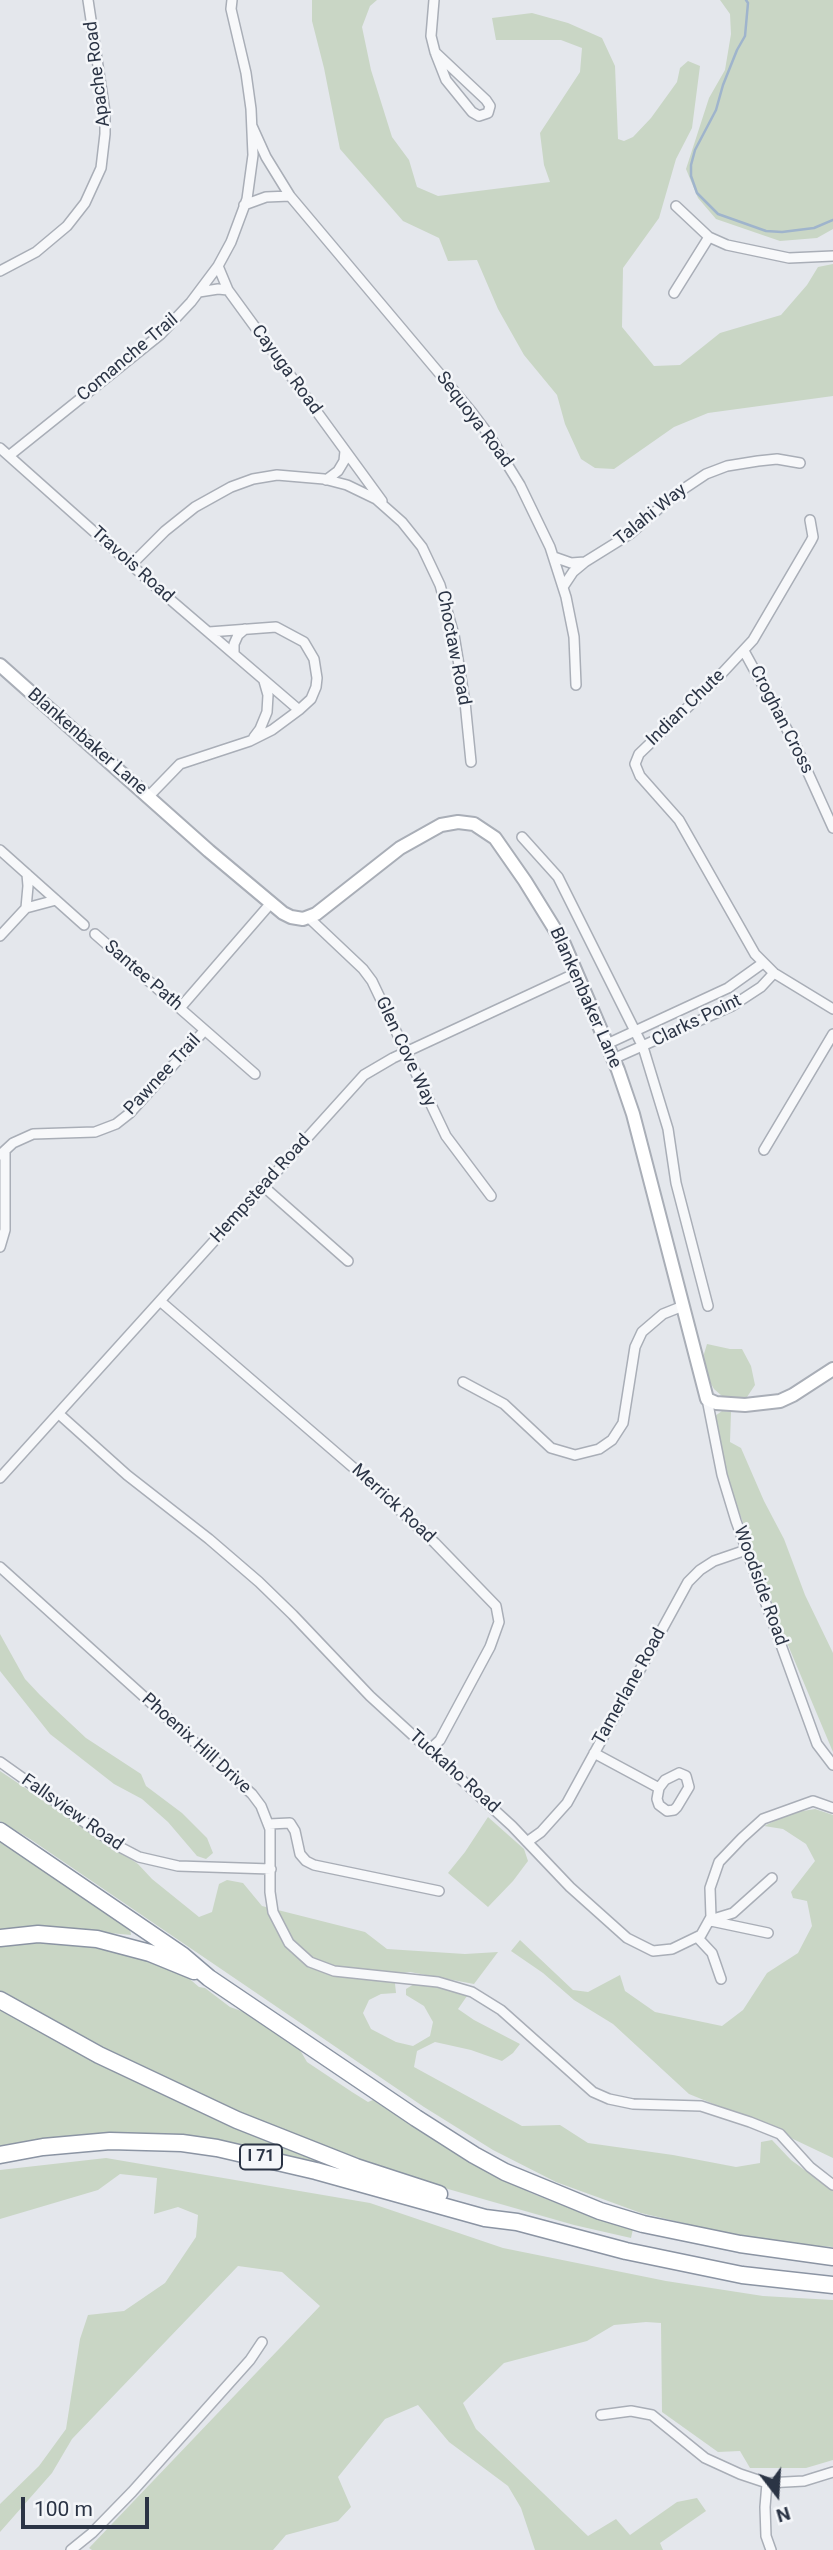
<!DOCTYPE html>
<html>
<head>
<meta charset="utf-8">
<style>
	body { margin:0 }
	#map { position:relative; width:833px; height:2550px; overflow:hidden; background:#e4e7ec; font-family:Roboto,sans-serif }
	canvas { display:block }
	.north { position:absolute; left:742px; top:2459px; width:70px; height:70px; -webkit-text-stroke:5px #f4f6f9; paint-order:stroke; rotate:163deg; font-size:19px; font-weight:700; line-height:28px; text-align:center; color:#2b3445 }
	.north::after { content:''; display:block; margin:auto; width:24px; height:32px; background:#2b3445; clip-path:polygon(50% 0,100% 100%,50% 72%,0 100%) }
	.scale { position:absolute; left:21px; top:2497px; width:128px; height:32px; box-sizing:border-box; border:4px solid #2b3445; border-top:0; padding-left:9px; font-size:21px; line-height:24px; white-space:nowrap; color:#2b3445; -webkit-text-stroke:5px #f4f6f9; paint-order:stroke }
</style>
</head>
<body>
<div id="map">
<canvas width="833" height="2550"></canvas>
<div class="north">N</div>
<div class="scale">100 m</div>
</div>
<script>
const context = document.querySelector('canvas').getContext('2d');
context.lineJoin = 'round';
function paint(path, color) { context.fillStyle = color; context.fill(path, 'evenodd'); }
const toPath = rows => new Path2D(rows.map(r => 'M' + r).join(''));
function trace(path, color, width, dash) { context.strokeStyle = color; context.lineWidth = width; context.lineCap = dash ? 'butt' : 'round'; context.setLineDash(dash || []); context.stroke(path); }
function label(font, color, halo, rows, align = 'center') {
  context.font = font + ' Roboto,sans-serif'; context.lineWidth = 5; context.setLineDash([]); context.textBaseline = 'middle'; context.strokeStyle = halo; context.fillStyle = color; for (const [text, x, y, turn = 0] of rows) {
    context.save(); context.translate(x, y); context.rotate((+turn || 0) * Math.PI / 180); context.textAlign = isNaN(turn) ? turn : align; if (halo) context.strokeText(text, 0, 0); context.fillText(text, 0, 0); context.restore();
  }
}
paint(toPath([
	[312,0,377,0,370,6,362,27,371,70,392,137,409,160,417,187,438,196,550,182,544,165,540,133,580,72,582,48,561,40,496,40,492,18,532,13,568,23,602,38,615,66,618,139,624,141,633,137,651,118,677,82,680,68,688,61,700,66,692,128,676,159,659,218,623,268,622,327,654,366,680,365,720,333,781,315,807,285,818,267,833,264,833,396,708,413,674,427,614,469,595,468,581,459,565,424,557,395,524,355,498,309,477,260,448,261,439,238,403,221,340,149,324,68,312,21],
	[720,0,833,0,833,229,817,238,780,241,716,219,698,198,686,169,709,98,725,70,731,34,730,14],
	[707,1344,730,1349,742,1349,751,1366,755,1385,745,1400,722,1396,714,1389,705,1374,704,1354],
	[722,1411,731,1412,730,1442,741,1448,764,1501,784,1539,805,1595,833,1653,833,1752,785,1638,724,1470,715,1426,715,1416],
	[0,1634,25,1679,40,1695,86,1738,141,1774,146,1786,182,1813,207,1838,213,1853,206,1859,197,1856,168,1822,142,1799,114,1784,50,1734,0,1671],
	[0,1771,138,1864,152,1879,199,1917,212,1912,219,1884,227,1880,243,1883,262,1906,365,1932,387,1949,465,1954,498,1952,474,1984,410,1972,394,1974,396,1993,381,1994,369,2000,363,2013,371,2029,396,2042,413,2046,430,2036,433,2022,424,2006,406,1995,406,1989,414,1984,459,1989,467,1996,458,2009,474,2020,520,2044,513,2053,502,2061,471,2050,435,2042,417,2051,414,2067,522,2126,560,2125,588,2143,673,2155,736,2167,760,2163,761,2142,772,2140,791,2160,833,2191,833,2247,763,2242,641,2213,556,2182,493,2150,424,2107,30,1839,0,1821],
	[815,1809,833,1815,833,2158,753,2120,689,2094,613,2024,574,2000,543,1973,511,1951,520,1940,573,1990,588,1992,620,1975,625,1991,655,2012,722,2026,743,2010,767,1973,798,1953,812,1926,807,1901,793,1898,791,1892,815,1861,806,1844,783,1829,764,1826,791,1813],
	[488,1817,524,1849,528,1861,513,1881,488,1907,448,1873,465,1852],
	[0,1840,130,1929,131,1935,35,1926,0,1930],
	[53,1941,125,1953,156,1962,185,1975,199,1987,205,1988,230,2007,244,2012,300,2050,307,2062,352,2092,368,2102,373,2100,458,2155,531,2193,582,2213,633,2229,631,2238,574,2225,448,2189,397,2173,310,2140,234,2110,127,2061,0,1991,0,1944],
	[0,2009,91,2060,234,2128,351,2173,145,2135,89,2134,0,2149],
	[106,2158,370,2203,503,2248,666,2281,763,2296,833,2300,833,2460,806,2468,750,2468,740,2451,718,2452,662,2412,661,2323,646,2322,614,2325,587,2341,504,2363,463,2403,476,2429,588,2536,616,2519,630,2535,677,2502,697,2498,706,2511,660,2543,663,2550,535,2550,521,2508,508,2486,449,2442,418,2405,385,2419,338,2477,351,2507,338,2521,286,2535,273,2550,92,2550,89,2548,320,2306,282,2272,238,2266,72,2439,52,2473,0,2532,0,2504,39,2466,66,2429,80,2339,88,2315,124,2311,165,2283,196,2237,198,2215,178,2207,154,2214,157,2178,120,2174,98,2190,0,2219,0,2170]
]), '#c9d6c5');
trace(toPath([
	[746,0,748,3,745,36,737,50,723,85,716,110,695,150,691,165,691,176,697,193,718,214,766,231,782,232,814,228,833,220]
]), '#9fb4cc', 2.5);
const street = toPath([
	[434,0,431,36,435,52,446,80,472,112,479,116,488,113,490,106,486,100,435,52],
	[252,126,266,157,290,196,471,411,489,435,520,485,550,547,566,597,574,637,576,685],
	[244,205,266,197,290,196],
	[676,206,709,237,727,245,789,258,833,256],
	[218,266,228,290,382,501],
	[0,271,36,252,67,226,85,203,101,168,105,134,105,112,88,0],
	[199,292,218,289,228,290],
	[674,293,709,237],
	[0,448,165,595,299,710,272,730,250,741,180,764,149,796],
	[10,455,161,334,191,302,218,266,231,242,247,199,253,155,251,109,246,73,231,9,232,0],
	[326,480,338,471,344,461,345,451],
	[810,520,813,537,811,541,753,640,713,683,639,754,635,764,640,776,679,820,755,954,774,973,833,1009],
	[554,557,571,563,585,562],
	[132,564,165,531,195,507,231,487,253,479,277,475,324,479,347,485,376,499,402,522,422,547,440,585,454,635,465,702,471,762],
	[563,587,573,572,585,562,630,534,673,496,706,474,727,466,758,461,777,459,800,463],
	[209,632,276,627,304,642,314,659,317,678,316,687,311,699,299,710],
	[744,651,795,744,833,828],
	[234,654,234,644,238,635,245,629],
	[254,737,260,729,267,712,268,695,264,681],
	[522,837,558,877,643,1047,668,1129,676,1183,708,1306],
	[0,850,84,925],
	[26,908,28,886,27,874],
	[308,917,363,969,372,981,446,1136,491,1196],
	[95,934,255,1074],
	[0,936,26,908,56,900],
	[180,1008,271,903],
	[607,1044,728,988,763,963],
	[613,1059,732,1006,761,987,774,973],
	[764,1150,833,1034],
	[0,1155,13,1143,33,1134,95,1132,116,1124,130,1113,204,1031],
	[263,1186,348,1261],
	[0,1247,5,1230,5,1152],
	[160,1301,363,1476,435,1543,496,1606,499,1622,490,1647,440,1740,429,1750],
	[463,1382,504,1404,551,1448,575,1455,599,1449,612,1440,623,1423,635,1347,642,1332,663,1314,683,1306],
	[707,1399,722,1475,736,1521,817,1744,833,1765],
	[59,1414,127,1475,209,1539,259,1582,293,1615,370,1696,512,1826,570,1887,627,1938,653,1951,672,1949,701,1935,711,1917,710,1888,719,1862,742,1838,763,1819,813,1801,833,1808],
	[0,1478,364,1075,393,1058,576,973],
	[0,1567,252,1794,261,1806,270,1829,270,1892,273,1912,289,1943,310,1962,334,1971,438,1982,472,1992,501,2010,593,2092,609,2099,633,2104,701,2106,750,2122,780,2134,810,2167,833,2185],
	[594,1753,659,1788],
	[0,1762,118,1846,139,1857,178,1866,271,1869],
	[679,1773,686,1776,689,1787,677,1807,674,1810,667,1811,659,1805,657,1799,659,1788,665,1780,679,1773],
	[269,1824,290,1823,295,1831,300,1854,306,1861,314,1865,439,1891],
	[527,1842,541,1832,567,1803,688,1582,700,1570,714,1561,746,1550],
	[710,1920,733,1913,772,1878],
	[711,1921,768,1933],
	[697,1937,712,1953,721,1979],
	[601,2415,631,2411,652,2415,705,2458,740,2474,767,2483,804,2481,833,2472],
	[767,2483,765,2507,766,2536,771,2550],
	[71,2550,92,2533,132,2492,250,2360,262,2342]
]);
const secondary = toPath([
	[0,665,209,851,283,913,291,917,303,919,316,914,400,848,441,825,458,822,474,824,495,838,525,881,564,944,618,1070,633,1114,707,1399,716,1403,745,1405,780,1401,793,1395,833,1369]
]);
const highway = toPath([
	[0,1831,182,1955,209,1978,416,2118,474,2155,505,2172,600,2211,643,2224,740,2244,833,2257],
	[0,1938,38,1934,97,1939,150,1953,194,1971],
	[0,2000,99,2055,237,2120,356,2167,439,2194],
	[0,2155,43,2147,110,2141,182,2143,217,2148,316,2171,485,2218,517,2222,626,2251,742,2275,833,2285]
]);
trace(street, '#a9aeb7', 12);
trace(secondary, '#a9aeb7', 16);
trace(highway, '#8b94a3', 19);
trace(street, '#f7f8fa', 9);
trace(secondary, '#fff', 12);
trace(highway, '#fff', 16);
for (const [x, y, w] of [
	[261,2157,42]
]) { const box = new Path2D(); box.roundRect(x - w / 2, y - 12.5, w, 25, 5); context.fillStyle = '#f4f6f9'; context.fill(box); trace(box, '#2b3445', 2); }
label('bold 16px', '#2b3445', null, [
	["I 71",261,2157]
]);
label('18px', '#2b3445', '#f4f6f9', [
	["Apache Road",98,74,-97],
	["Comanche Trail",128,358,-40],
	["Cayuga Road",286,370,54],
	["Sequoya Road",474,420,53],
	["Talahi Way",651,515,-39],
	["Travois Road",132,565,42],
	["Choctaw Road",453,648,79],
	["Indian Chute",686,708,-44],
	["Croghan Cross",781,720,63],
	["Blankenbaker Lane",87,742,41],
	["Santee Path",143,976,41],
	["Blankenbaker Lane",585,998,66],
	["Clarks Point",697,1021,-26],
	["Glen Cove Way",405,1052,65],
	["Pawnee Trail",163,1075,-47],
	["Hempstead Road",261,1189,-48],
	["Merrick Road",393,1504,43],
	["Woodside Road",760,1586,70],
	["Tamerlane Road",630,1687,-61],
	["Phoenix Hill Drive",196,1744,42],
	["Tuckaho Road",454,1772,42],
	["Fallsview Road",72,1813,35]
]);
</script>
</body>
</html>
